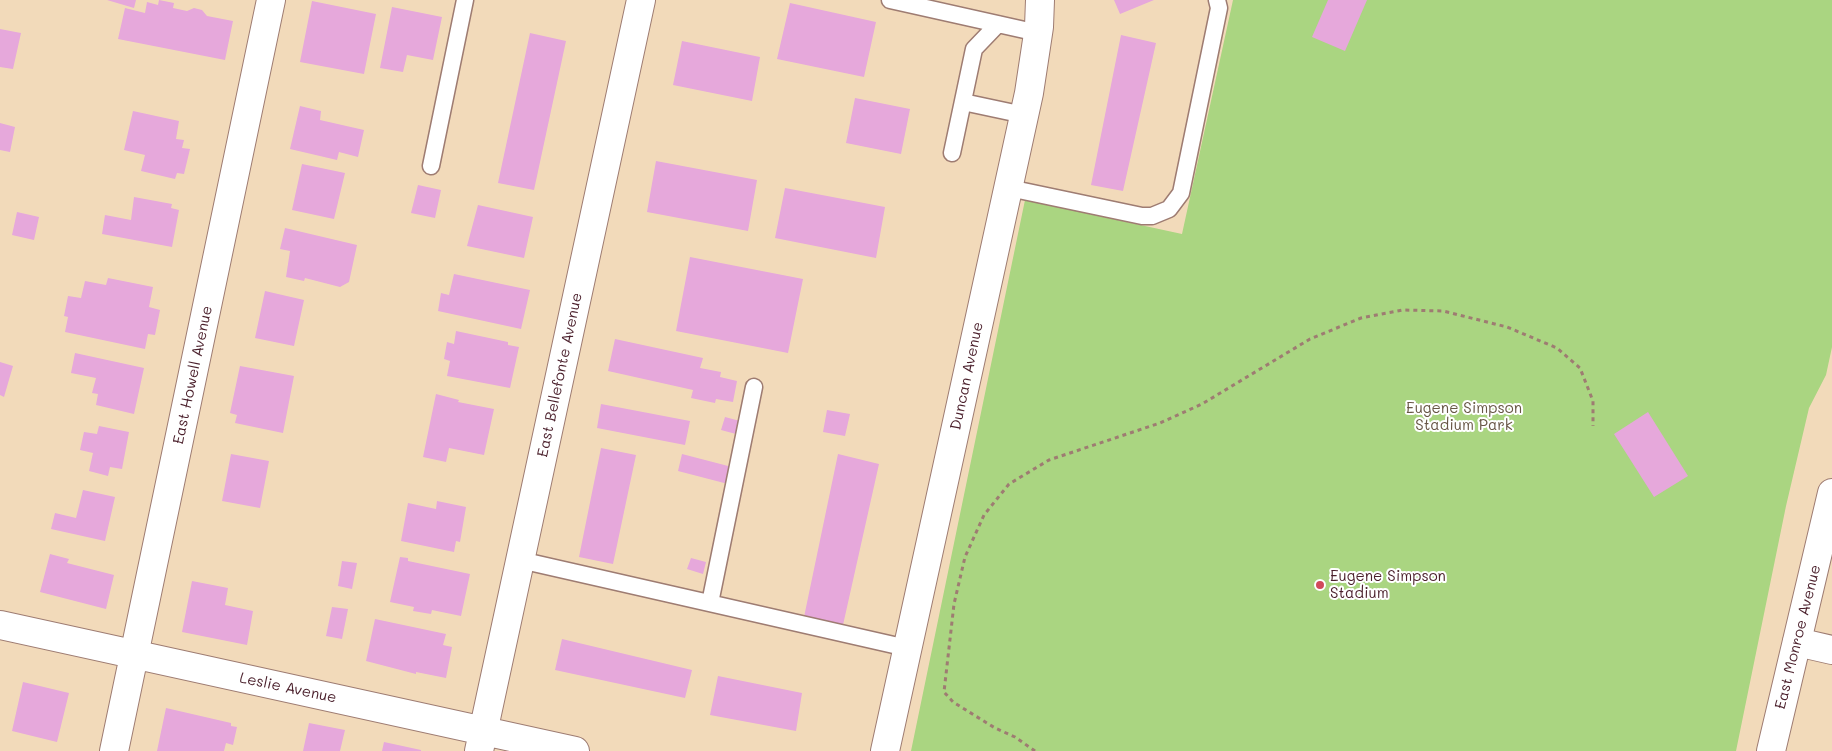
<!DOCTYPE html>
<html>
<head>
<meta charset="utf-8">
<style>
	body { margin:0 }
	canvas { display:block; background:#f2daba }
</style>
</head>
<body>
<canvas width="1832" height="751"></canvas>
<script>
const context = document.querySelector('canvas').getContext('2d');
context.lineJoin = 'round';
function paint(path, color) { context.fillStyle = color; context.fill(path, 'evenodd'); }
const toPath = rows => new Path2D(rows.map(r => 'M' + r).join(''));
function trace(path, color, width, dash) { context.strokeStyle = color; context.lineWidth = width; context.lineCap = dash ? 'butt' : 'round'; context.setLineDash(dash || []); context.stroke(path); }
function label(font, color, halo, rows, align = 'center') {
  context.font = font + ' Mali,sans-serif'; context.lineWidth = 4; context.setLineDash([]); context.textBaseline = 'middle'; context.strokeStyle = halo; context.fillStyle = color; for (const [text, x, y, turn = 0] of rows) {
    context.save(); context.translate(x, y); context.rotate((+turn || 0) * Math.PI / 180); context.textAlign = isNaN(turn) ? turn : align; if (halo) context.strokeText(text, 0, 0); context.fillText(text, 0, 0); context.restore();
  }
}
paint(toPath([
	[1233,0,1832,0,1832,347,1826,375,1809,408,1786,506,1736,751,911,751,1025,200,1182,234]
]), '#aad581');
paint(toPath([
	[107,0,136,0,134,8],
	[159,0,174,3,173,8,187,11,194,8,202,10,207,16,233,21,225,60,118,39,125,8,145,13,147,2,158,5],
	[1114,0,1154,0,1120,14],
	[1328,0,1367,0,1345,51,1312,37],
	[312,1,376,14,364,74,300,62],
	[790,3,876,22,864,77,777,59],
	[392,7,442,17,433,60,407,55,403,72,380,68],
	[0,29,21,33,13,69,0,67],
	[530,33,566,41,534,190,498,183],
	[1121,35,1156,43,1123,191,1091,185],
	[682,41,760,57,752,101,673,85],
	[855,98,910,109,901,154,846,143],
	[300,106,321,111,320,120,364,130,358,157,339,152,337,160,290,149],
	[133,111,179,121,176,139,184,140,182,148,190,149,184,174,177,173,175,179,141,171,145,155,124,150],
	[0,123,15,127,10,152,0,150],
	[656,161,757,180,748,231,647,212],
	[302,164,345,173,334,219,292,210],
	[418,185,441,190,435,218,411,213],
	[785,188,885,207,876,258,775,238],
	[134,197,172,204,171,208,179,210,172,247,102,234,105,215,131,220],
	[478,205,533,217,524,258,467,246],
	[17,212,39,217,34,240,12,235],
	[285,228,357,245,349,282,340,287,305,278,304,281,286,277,290,251,280,249],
	[690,257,803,279,788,353,676,331],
	[454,274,530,290,521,329,438,311,441,293,449,295],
	[108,278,153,287,149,307,160,310,155,335,148,334,145,349,65,332,68,317,64,316,68,296,81,298,85,281,106,285],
	[265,291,304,300,294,346,255,338],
	[456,331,508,342,508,345,519,347,510,388,447,376,450,361,444,359,447,342,454,344],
	[615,339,703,358,700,368,721,372,720,377,737,381,733,402,716,399,715,403,691,398,693,390,608,371],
	[75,353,144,368,134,414,96,405,98,394,92,393,96,378,71,373],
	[0,362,13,366,4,397,0,395],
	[240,366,294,376,283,433,235,423,237,415,230,413],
	[436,394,459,400,458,402,494,409,484,455,449,448,446,462,423,457],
	[601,404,690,421,685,445,597,428],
	[827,410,850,414,845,436,823,432],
	[1648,412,1688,476,1654,497,1614,434],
	[725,417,740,421,736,434,721,430],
	[99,426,129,432,122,469,110,467,108,476,89,471,93,453,80,450,84,432,97,434],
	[601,448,636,455,613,564,579,557],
	[231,454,269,461,260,508,222,501],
	[682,454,732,467,728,484,678,471],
	[838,454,879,464,843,625,804,617],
	[83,490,115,497,105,541,51,529,55,513,76,518],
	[437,501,466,507,460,542,456,541,454,552,401,541,408,503,436,509],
	[50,554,69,559,67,563,114,575,106,609,40,592],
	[400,557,408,558,408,561,470,574,461,616,432,610,431,614,413,611,414,607,390,602],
	[691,558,706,562,703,574,687,569],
	[342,561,357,563,352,589,338,586],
	[192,581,228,588,225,605,253,611,247,645,182,632],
	[332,607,348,609,342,639,326,636],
	[375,619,446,634,443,645,452,647,446,678,416,672,416,674,366,661],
	[562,639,692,670,685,698,555,670],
	[718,676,802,693,796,731,710,715],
	[23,682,69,693,57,742,12,731],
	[166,708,231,723,231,726,237,727,233,745,226,743,224,751,157,751],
	[309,723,345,730,340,751,303,751],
	[384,742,421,750,421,751,382,751]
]), '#e6a8db');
const lane = toPath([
	[890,0,1038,33],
	[963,102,1024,115],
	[952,153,974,49,998,24],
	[431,166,465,0],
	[1009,188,1142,216,1152,216,1169,209,1181,193,1219,8,1217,0],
	[520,560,907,648],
	[710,603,754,387]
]);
const street = toPath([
	[0,625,575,751],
	[1797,642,1832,650],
	[114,751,271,0],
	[479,751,641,0],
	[885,751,1029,93,1039,27,1040,0]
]);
const secondary = toPath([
	[1771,751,1832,493]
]);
trace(lane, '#9e7c72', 19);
trace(street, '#9e7c72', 30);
trace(secondary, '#9e7c72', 30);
trace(toPath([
	[1035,751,1015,737,995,728,953,702,944,692,954,604,965,557,984,515,1009,484,1049,460,1160,423,1202,404,1310,339,1361,318,1403,310,1443,311,1507,327,1557,348,1580,368,1593,401,1593,426]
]), '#9e7c72', 3, [4, 4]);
trace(lane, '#fff', 16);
trace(street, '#fff', 28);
trace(secondary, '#fff', 28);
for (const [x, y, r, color] of [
	[1320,585,5,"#d1495b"]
]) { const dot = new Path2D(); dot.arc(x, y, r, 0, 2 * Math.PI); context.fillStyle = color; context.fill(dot); trace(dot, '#fff', 2); }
label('15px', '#4a1f2b', '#fff', [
	["East Howell Avenue",193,375,-78],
	["East Bellefonte Avenue",560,375,-78],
	["Duncan Avenue",967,376,-78],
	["East Monroe Avenue",1798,637,-76],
	["Leslie Avenue",288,688,12]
]);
label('15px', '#675645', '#fff', [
	["Eugene Simpson",1464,408],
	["Stadium Park",1464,425]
]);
label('15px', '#4a1f2b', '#fff', [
	["Eugene Simpson",1330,576],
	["Stadium",1330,593]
], 'left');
</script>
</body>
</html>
